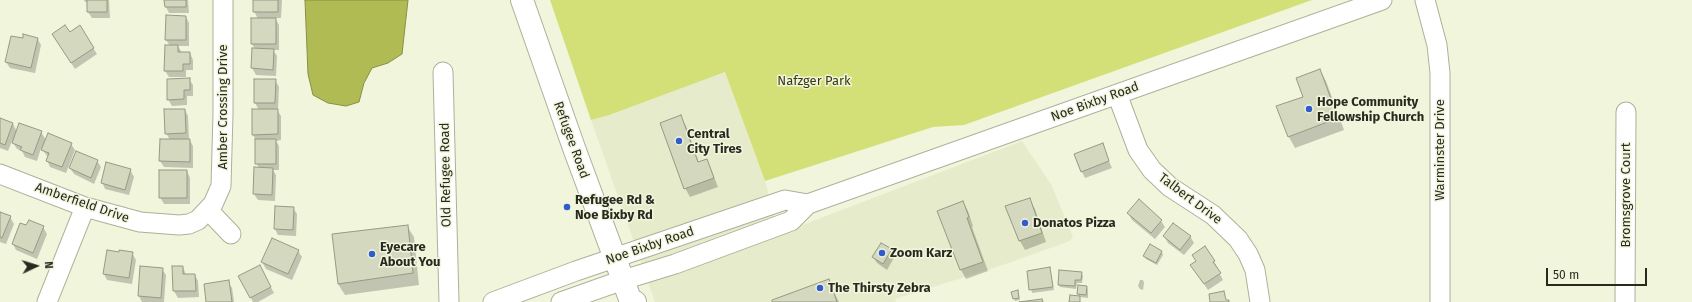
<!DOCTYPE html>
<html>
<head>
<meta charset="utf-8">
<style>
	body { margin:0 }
	#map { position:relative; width:1692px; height:302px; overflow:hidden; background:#f1f5dc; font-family:"Fira Sans",sans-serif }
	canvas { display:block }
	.north { position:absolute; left:16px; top:246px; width:40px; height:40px; -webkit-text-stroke:3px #f1f5dc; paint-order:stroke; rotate:86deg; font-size:11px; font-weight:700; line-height:16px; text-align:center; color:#282a20 }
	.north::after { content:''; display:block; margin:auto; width:14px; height:18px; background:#282a20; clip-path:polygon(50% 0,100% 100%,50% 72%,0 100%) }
	.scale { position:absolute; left:1546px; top:268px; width:101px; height:18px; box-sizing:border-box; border:2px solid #282a20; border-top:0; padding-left:5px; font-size:12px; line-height:14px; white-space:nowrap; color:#282a20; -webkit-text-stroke:3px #f1f5dc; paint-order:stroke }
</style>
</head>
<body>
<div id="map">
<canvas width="1692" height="302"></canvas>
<div class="north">N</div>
<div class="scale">50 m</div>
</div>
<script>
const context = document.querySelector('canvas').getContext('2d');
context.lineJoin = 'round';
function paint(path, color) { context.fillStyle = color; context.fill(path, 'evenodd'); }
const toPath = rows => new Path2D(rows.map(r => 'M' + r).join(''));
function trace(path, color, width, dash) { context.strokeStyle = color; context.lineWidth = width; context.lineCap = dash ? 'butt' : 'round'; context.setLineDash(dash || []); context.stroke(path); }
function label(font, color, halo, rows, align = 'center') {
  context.font = font + ' "Fira Sans",sans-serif'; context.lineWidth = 3; context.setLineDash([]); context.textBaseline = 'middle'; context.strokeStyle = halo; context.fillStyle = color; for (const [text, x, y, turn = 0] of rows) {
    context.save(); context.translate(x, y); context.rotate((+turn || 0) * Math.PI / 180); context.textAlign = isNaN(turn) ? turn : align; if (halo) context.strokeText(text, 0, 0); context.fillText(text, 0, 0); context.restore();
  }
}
paint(toPath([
	[725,72,765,181,779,234,1022,141,1051,184,1073,237,1070,241,1003,265,895,299,896,302,655,302,591,120]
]), '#e6eccb');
paint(toPath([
	[550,0,1312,0,964,125,933,127,765,181,725,72,609,115,591,120]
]), '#d3e078');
const water = toPath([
	[305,0,408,0,402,54,388,63,372,68,364,83,359,102,346,106,328,103,313,95,308,74,305,0]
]);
paint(water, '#b0bb53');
trace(water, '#879044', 1);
paint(toPath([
	[84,0,109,0,110,18,92,18,88,12,88,2,85,2],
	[165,0,188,0,189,13,169,13,166,7],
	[254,0,282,0,281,18,275,18,279,25,279,50,273,50,277,56,276,76,256,75,252,68,253,49,255,49,252,44,258,19,254,11],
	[186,17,189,23,189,46,178,46,182,53,190,53,193,60,193,70,186,70,186,77,169,77,165,71,170,46,166,40],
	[69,34,93,48,97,54,75,69,57,41],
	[37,38,41,45,35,73,10,68,6,62,23,39],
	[1320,70,1326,81,1344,130,1295,148,1289,137,1278,107,1304,97],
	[189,79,193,85,193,96,187,96,187,105,172,106,168,99],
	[275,80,279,87,278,110,277,110,281,116,281,140,276,141,279,146,279,170,273,170,276,175,275,201,258,200,254,194,259,168,256,163,256,140,253,135,259,110,255,103],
	[185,110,188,116,189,139,193,146,193,168,164,167,160,161,170,140,166,133],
	[681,117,686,126,699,163,706,160,711,169,718,187,690,197,685,188],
	[0,119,13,124,17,132,41,132,46,140,71,144,75,150,66,173,50,167,47,160,48,157,41,148,37,161,25,157,22,151,17,149,12,141,8,151,0,148],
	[1102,145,1112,168,1085,178,1082,172],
	[97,161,101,167,94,184,74,174,70,168],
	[130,170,134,177,129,195,105,189,102,182],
	[187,171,190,178,190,204,164,204,160,197],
	[1029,199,1035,209,1046,242,1025,250,1020,241,1007,206],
	[963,202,968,211,973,226,972,227,988,271,966,279,961,270],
	[276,207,293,208,297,214,296,236,278,235,275,229],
	[0,213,10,217,14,224,6,244,0,242],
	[1128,213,1161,221,1165,227,1155,239,1132,220],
	[407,226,414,237,419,285,345,295,338,284],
	[27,227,43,227,47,234,37,259,16,250,13,244],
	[1164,236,1190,236,1194,243,1184,255,1168,243],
	[1150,245,1162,252,1163,255,1157,265,1146,259,1144,256],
	[1205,248,1218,268,1217,269,1223,280,1208,290,1195,271,1197,262],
	[891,250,895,256,887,270,877,263,873,257],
	[298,251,302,257,292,280,266,269,262,262],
	[132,253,136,260,132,284,107,280,104,274],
	[259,266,274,293,258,302,253,302,240,277],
	[141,267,162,269,166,275,164,302,142,302,139,296],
	[173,267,183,267,186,275,195,275,198,281,199,297,178,298,174,291],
	[1050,269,1054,290,1032,293,1028,272],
	[1081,273,1083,276,1082,283,1077,283,1076,289,1060,287,1059,284],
	[1140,280,1143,280,1144,283,1143,290,1140,289,1138,286],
	[828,281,839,302,773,302],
	[228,282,232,288,234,302,207,302],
	[1087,287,1088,290,1088,298,1080,297,1078,294],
	[1018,291,1020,300,1015,301,1014,298]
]), '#0003');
const building = toPath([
	[87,0,107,0,107,12,87,12,87,0],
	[164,0,186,0,186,7,165,7,164,0],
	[253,0,278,0,278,12,253,12,253,0],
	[166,15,186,16,186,40,165,40,166,15],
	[251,18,276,18,276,44,251,44,251,18],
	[65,25,70,32,80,25,94,48,71,63,52,34,65,25],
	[23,34,38,38,31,68,5,62,11,36,23,38,23,34],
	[165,45,178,45,178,52,190,52,190,64,183,64,183,71,164,71,165,45],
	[252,48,274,49,273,70,251,68,252,48],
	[1320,69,1338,118,1288,137,1276,106,1303,97,1296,78,1320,69],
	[190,78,190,90,184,90,184,99,167,100,167,79,190,78],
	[254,79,276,79,275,103,254,103,254,79],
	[164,109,185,109,186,133,165,134,164,109],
	[252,109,278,109,278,134,252,135,252,109],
	[681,115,698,162,707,159,714,178,684,189,660,123,681,115],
	[0,118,13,123,5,145,0,143,0,118],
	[19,123,42,131,33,155,20,150,22,147,12,143,19,123],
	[48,133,72,143,62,167,46,161,49,153,41,150,48,133],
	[160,139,190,139,190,162,159,161,160,139],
	[255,139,276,139,276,164,255,164,255,139],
	[1103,143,1109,161,1081,172,1074,154,1103,143],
	[76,151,98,160,91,178,69,168,76,151],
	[106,162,131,169,125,190,101,183,106,162],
	[254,167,273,168,272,195,253,194,254,167],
	[159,170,187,170,187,198,159,198,159,170],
	[1030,198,1042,233,1019,241,1005,206,1030,198],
	[1139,199,1162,220,1151,233,1127,213,1139,199],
	[963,201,969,217,967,218,983,262,960,270,937,211,963,201],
	[275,206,294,207,293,230,274,229,275,206],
	[0,212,11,216,2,238,0,237,0,212],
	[29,220,44,226,33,253,12,244,20,223,26,225,29,220],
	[1173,223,1191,236,1180,250,1163,236,1173,223],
	[408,225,413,273,338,284,332,234,408,225],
	[272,238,299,250,288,274,261,262,272,238],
	[881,243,892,249,883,264,872,257,881,243],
	[1150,244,1162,251,1156,263,1143,256,1150,244],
	[1205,246,1215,261,1213,262,1221,273,1204,284,1190,265,1196,261,1192,255,1205,246],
	[107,250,119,252,119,250,133,252,129,278,103,274,107,250],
	[260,265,271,287,250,298,238,276,260,265],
	[140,266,163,268,161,298,138,296,140,266],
	[172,266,183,266,183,274,195,274,196,291,173,291,172,266],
	[1050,267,1053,287,1029,290,1027,271,1050,267],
	[1059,270,1082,272,1081,280,1075,280,1075,286,1058,285,1059,270],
	[829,279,837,302,772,302,772,300,829,279],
	[229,280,232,302,206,302,204,284,229,280],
	[1078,285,1087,286,1086,295,1077,294,1078,285],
	[1018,290,1019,298,1013,299,1011,292,1018,290],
	[1224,291,1226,300,1229,300,1229,302,1210,302,1209,294,1224,291],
	[1070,295,1080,296,1080,302,1069,302,1070,295],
	[1042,299,1043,302,1019,302,1042,299]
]);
paint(building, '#d4d8bf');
trace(building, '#969a82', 1);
const minor = toPath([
	[1425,0,1437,45,1440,73,1440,302],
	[443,72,449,302],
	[1117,94,1138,150,1152,170,1170,187,1213,215,1238,239,1248,254,1255,270,1260,302],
	[0,174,85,207,140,222,179,225,189,224,198,220,213,204,221,186,223,114,223,0],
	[208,210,231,234],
	[47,302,85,207],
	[493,302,576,271,785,200,808,204,1382,0],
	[561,302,623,280,675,264,791,221,808,204],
	[1625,302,1626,112]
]);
const major = toPath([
	[522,0,574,148,623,280,630,299,635,302]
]);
trace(minor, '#adb199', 21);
trace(major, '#adb199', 24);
trace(minor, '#fff', 19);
trace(major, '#fff', 22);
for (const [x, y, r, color] of [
	[1309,109,4,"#315dcc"],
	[679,141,4,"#315dcc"],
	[567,207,4,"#315dcc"],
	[1025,223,4,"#315dcc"],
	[882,253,4,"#315dcc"],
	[372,254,4,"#315dcc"],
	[820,288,4,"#315dcc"]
]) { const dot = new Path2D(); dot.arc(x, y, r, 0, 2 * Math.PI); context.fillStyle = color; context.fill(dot); trace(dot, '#f1f5dc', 1.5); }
label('13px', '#363a0e', '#f1f5dc', [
	["Nafzger Park",814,81]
]);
label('13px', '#282a20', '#f1f5dc', [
	["Noe Bixby Road",1095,102,-20],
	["Amber Crossing Drive",223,107,-90],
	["Refugee Road",571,140,70],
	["Warminster Drive",1440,150,-90],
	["Old Refugee Road",446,175,-91],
	["Bromsgrove Court",1626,195,-90],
	["Talbert Drive",1190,199,37],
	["Amberfield Drive",82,203,19],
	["Noe Bixby Road",650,246,-19]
]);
label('bold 13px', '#282a20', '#f1f5dc', [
	["Hope Community",1317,102],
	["Fellowship Church",1317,117],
	["Central",687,134],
	["City Tires",687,149],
	["Refugee Rd &",575,200],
	["Noe Bixby Rd",575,215],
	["Donatos Pizza",1033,223],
	["Eyecare",380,247],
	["About You",380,262],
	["Zoom Karz",890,253],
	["The Thirsty Zebra",828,288]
], 'left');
</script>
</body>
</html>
